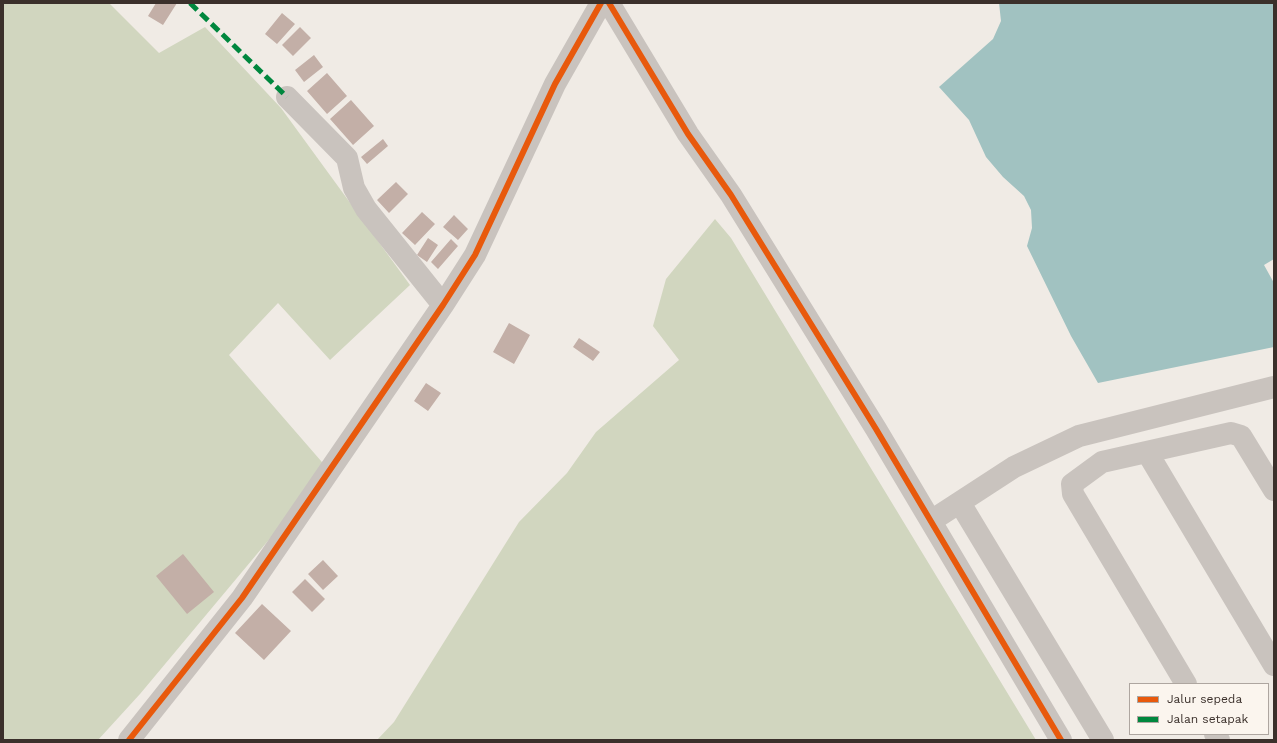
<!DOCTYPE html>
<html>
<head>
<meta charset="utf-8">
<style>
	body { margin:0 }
	#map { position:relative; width:1277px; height:743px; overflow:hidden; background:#f0ebe5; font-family:"Work Sans",sans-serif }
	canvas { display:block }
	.frame { position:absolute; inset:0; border:4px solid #3b302b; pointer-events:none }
	.legend { position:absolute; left:1129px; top:683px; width:140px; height:52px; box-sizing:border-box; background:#fbf5ee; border:1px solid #aea6a0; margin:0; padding:5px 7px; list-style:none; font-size:12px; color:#3b302b }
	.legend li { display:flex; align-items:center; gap:8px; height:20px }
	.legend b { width:20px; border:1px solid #aea6a0 }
</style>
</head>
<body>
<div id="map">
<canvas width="1277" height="743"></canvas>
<div class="frame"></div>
<ul class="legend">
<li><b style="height:5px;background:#e8590c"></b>Jalur sepeda</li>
<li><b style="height:5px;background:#00873e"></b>Jalan setapak</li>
</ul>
</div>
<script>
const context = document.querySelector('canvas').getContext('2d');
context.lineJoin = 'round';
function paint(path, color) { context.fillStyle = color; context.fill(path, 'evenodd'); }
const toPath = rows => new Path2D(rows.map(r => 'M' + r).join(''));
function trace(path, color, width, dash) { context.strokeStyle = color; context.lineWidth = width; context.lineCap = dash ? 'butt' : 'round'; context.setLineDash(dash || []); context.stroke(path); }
paint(toPath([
	[3,3,109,3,159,53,205,27,281,108,410,285,330,360,278,303,229,355,328,469,140,694,98,740,3,740],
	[715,219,731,238,1036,740,377,740,394,722,519,522,567,473,596,432,679,360,653,326,666,279]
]), '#d1d6bf');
paint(toPath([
	[999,3,1274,3,1274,259,1264,265,1274,283,1274,347,1098,383,1071,336,1027,246,1032,228,1031,210,1024,196,1003,177,986,157,969,120,939,87,993,39,1001,21]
]), '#a1c2c1');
paint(toPath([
	[156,3,177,3,163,25,148,16],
	[282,13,295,24,277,44,265,34],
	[300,27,311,38,293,56,282,45],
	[314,55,323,67,304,82,295,70],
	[327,73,347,96,327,114,307,91],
	[351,100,374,126,353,145,330,119],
	[383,139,388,146,367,164,361,157],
	[396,182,408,194,389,213,377,200],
	[422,212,435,224,415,245,402,233],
	[454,215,468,229,458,240,443,227],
	[428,238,438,245,427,262,417,255],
	[451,239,458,246,438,269,431,262],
	[509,323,530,335,514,364,493,352],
	[579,338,600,352,593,361,573,347],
	[426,383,441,393,428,411,414,401],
	[183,554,214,592,187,614,156,576],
	[323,560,338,576,323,590,308,574],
	[305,579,325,599,312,612,292,592],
	[262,604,291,631,264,660,235,633]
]), '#c3afa7');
trace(toPath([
	[609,3,688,134,731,195,876,429,1061,740],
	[287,97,347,158,354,188,366,209,443,305],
	[1147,452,1274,665],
	[960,503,1103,740],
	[931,521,1014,467,1079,436,1274,387],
	[1186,684,1073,494,1072,484,1102,462,1231,433,1241,436,1274,490],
	[1215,734,1219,740],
	[129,740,242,598,443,305,475,255,555,84,601,3]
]), '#c9c3be', 22);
trace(toPath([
	[190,3,287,97]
]), '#00873e', 5, [10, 5]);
trace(toPath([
	[609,3,688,134,731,195,876,429,1061,740],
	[129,740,242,598,443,305,475,255,555,84,601,3]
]), '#e8590c', 6);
</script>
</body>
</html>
